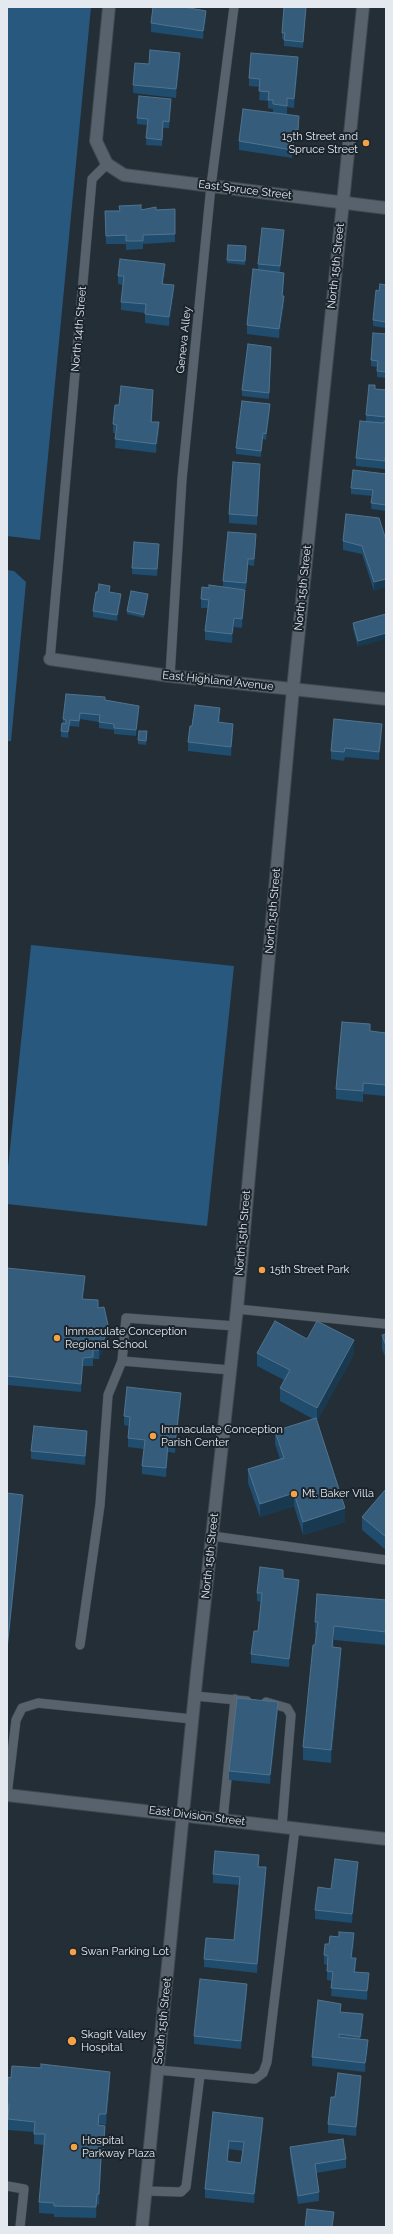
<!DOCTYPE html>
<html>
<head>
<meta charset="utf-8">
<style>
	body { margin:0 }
	#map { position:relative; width:393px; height:2234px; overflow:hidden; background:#242e37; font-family:Raleway,sans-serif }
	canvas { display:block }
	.frame { position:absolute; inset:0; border:8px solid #e3e9ef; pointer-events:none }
</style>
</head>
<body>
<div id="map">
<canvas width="393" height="2234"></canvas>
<div class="frame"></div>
</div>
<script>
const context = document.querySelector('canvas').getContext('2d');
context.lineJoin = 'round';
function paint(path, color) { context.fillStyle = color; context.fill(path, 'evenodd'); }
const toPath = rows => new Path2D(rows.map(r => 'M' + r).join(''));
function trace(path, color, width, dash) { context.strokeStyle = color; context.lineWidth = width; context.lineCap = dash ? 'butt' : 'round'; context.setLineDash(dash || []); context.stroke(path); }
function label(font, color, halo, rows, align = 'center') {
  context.font = font + ' Raleway,sans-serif'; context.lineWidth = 4; context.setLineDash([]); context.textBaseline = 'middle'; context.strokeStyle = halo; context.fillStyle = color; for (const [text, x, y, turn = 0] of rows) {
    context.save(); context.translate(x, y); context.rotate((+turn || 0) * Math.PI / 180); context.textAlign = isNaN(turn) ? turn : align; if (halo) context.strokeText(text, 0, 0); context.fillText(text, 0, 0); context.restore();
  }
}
paint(toPath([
	[7,7,91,7,40,540,7,536],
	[7,570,14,571,26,582,11,741,7,741],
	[31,945,234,966,207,1226,7,1204,7,1177]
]), '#28587e');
const lane = toPath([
	[50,659,92,179,107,164],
	[170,676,182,479,211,186,234,7],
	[237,1309,386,1324],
	[230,1370,122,1361,126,1318,235,1326],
	[212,1536,386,1560],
	[80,1645,100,1505,108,1395,122,1361],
	[195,1696,247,1701],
	[266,1702,287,1708,291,1715,282,1826],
	[7,1795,16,1720,22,1708,38,1703,192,1719],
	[223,1819,235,1699],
	[158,2070,255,2079,263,2073,267,2062,295,1828],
	[7,2186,24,2189,20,2227],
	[146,2191,181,2192,186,2187,200,2075]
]);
const street = toPath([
	[109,7,96,141,107,164,124,175,386,208],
	[50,659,170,676,386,699]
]);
const secondary = toPath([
	[7,1795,386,1839],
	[142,2227,197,1672,237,1309,293,689,363,7]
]);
trace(lane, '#404950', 10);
trace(street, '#404950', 14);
trace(secondary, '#404950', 14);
trace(lane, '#57626c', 9);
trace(street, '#57626c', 12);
trace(secondary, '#57626c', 12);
paint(toPath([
	[153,7,185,7,206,19,203,39,151,32,151,23],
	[306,7,303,48,284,46,284,39,282,39,282,33],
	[180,61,176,98,133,93,133,85,149,64],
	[298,66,294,108,287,107,287,114,299,125,298,139,294,138,292,158,239,150,239,141,273,113,273,109,268,108,268,101,259,100,260,87,249,86,249,78],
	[171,105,169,128,163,128,162,146,146,145,147,125,137,124,137,118],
	[175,209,175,242,143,244,143,249,126,250,126,244,106,244,105,211],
	[284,236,280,272,284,281,283,296,284,305,279,338,247,334,247,325,258,269,258,264],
	[246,250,245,265,227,263,227,260],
	[165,273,163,284,174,294,169,326,145,323,145,313,121,310,121,302,123,285,118,284,118,276],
	[386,285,386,328,373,326,373,320,379,291],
	[386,334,386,378,377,377,377,367,371,366,371,360],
	[271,353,269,399,242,396,242,390],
	[375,389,386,390,386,457,385,469,356,466,356,458,366,421,366,415],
	[153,399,152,422,159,431,156,453,115,448,116,433,113,433,113,424,119,405],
	[270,410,266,440,263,439,261,457,236,454,236,448],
	[260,473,257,525,229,523,229,514],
	[386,474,386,511,371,509,372,496,351,494,351,488],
	[379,518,374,591,362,554,343,550,343,541],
	[256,540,254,566,248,565,246,589,237,589,245,598,242,628,234,627,232,643,205,640,205,631,208,608,201,608,201,599,209,588,223,587,223,581],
	[159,550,157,576,132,574,132,568],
	[148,597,144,618,127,614,127,611],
	[121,600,117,621,93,617,93,611],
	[386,614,358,647,353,629,353,623],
	[105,700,139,712,136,736,114,734,114,730,99,728,99,722,80,719,79,727,70,726,68,738,61,737,61,731,63,723,63,719],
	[220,717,219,723,233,732,231,756,188,751,188,742,192,726],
	[382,733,379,760,345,757,344,761,331,759,331,751],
	[147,735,146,745,138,744,138,740],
	[370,1031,386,1033,386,1096,363,1094,363,1102,336,1099,336,1089],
	[7,1268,85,1285,83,1299,98,1308,108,1334,107,1342,99,1359,93,1359,93,1366,83,1366,81,1392,7,1385],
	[382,1335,386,1346,386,1359,382,1349],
	[307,1339,354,1354,317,1421,316,1420,345,1522,303,1535,294,1506,260,1517,248,1483,248,1469,280,1459,275,1444,275,1431,313,1419,280,1401,280,1388,284,1380,257,1366,257,1353],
	[181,1401,175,1453,168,1452,166,1477,142,1474,142,1466,144,1449,128,1447,128,1438,129,1426,124,1425,124,1416],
	[87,1440,85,1465,31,1459,31,1451],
	[386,1489,386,1550,362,1530,362,1517],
	[283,1579,299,1589,289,1667,251,1663,251,1654,258,1631,261,1602,257,1601,257,1593],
	[386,1600,386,1645,334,1640,334,1647,341,1661,331,1763,303,1760,303,1747,316,1635,315,1635,315,1622],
	[278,1711,270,1784,229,1780,229,1771],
	[259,1867,266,1876,257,1973,204,1967,204,1959,234,1940,240,1885,213,1883,213,1874],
	[358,1870,352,1923,315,1919,315,1910,331,1889],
	[354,1942,352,1958,356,1967,355,1972,369,1982,367,2000,331,1996,332,1981,327,1980,327,1965,324,1964,324,1955,329,1944],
	[247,1992,241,2049,194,2044,194,2036],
	[341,2012,363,2023,361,2039,368,2049,365,2072,312,2066,312,2057],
	[110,2082,106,2125,99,2124,99,2125,105,2136,104,2150,102,2150,99,2205,97,2204,96,2218,54,2217,54,2214,39,2213,39,2202,44,2145,34,2144,34,2132,8,2130,8,2114,7,2114,7,2083],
	[361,2085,356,2136,328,2133,328,2124,335,2097],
	[213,2112,263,2126,254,2203,205,2198,205,2189],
	[229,2149,243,2151,241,2163,228,2161],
	[290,2147,346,2159,346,2168,316,2173,319,2192,319,2201,298,2204,290,2156]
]), '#204c6d');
paint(toPath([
	[206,11,206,19,203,39,203,31],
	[180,53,180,61,176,98,176,89],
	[298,57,298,66,294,108,294,99],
	[171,99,171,105,169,128,169,122],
	[299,116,299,125,298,139,298,130],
	[294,130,294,138,292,158,292,150],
	[284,230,284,236,280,272,280,266],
	[165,264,165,273,162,293,162,284],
	[284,273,284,281,282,304,282,296],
	[174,285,174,294,169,326,169,317],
	[284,296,284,305,279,338,279,329],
	[270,404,270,410,266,440,266,434],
	[159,422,159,431,156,453,156,444],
	[263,433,263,439,261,457,261,451],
	[386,448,386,457,385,469,385,461],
	[260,464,260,473,257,525,257,516],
	[256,534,256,540,254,566,254,559],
	[248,559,248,565,246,589,246,583],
	[386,579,386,587,374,591,374,582],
	[245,590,245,598,242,628,242,619],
	[121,594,121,600,117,621,117,615],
	[148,594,148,597,144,618,144,615],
	[234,618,234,627,232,643,232,634],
	[386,633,386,639,358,647,358,641],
	[139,706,139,712,136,736,136,730],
	[70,720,70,726,68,738,68,732],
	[233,724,233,732,231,756,231,747],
	[382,724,382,733,379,760,379,752],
	[85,1276,85,1285,82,1307,82,1299],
	[108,1325,107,1342,99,1359,99,1350],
	[354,1340,354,1354,317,1421,317,1408],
	[83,1358,83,1366,81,1392,81,1384],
	[181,1393,181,1401,175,1453,175,1444],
	[87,1431,87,1440,85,1465,85,1456],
	[168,1443,168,1452,166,1477,166,1468],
	[294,1493,294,1506,260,1517,260,1504],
	[23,1495,23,1503,7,1658,7,1649],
	[345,1508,345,1522,303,1535,303,1522],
	[299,1580,299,1589,289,1667,289,1659],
	[334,1626,334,1640,332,1661,332,1647],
	[341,1648,341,1661,331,1763,331,1750],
	[278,1702,278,1711,270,1784,270,1775],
	[358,1862,358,1870,352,1923,352,1914],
	[266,1867,266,1876,257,1973,257,1964],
	[354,1933,354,1942,351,1967,351,1958],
	[369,1973,369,1982,367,2000,367,1991],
	[247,1984,247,1992,241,2049,241,2041],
	[363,2014,363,2023,360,2045,360,2037],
	[368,2040,368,2049,365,2072,365,2063],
	[110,2072,110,2082,106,2125,106,2114],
	[361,2076,361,2085,356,2136,356,2127],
	[263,2118,263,2126,254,2203,254,2194],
	[105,2126,105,2136,104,2150,104,2139],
	[102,2139,102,2150,99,2205,99,2194],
	[229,2141,229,2149,227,2169,227,2161],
	[97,2194,97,2204,96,2218,96,2207],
	[334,2212,333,2227,332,2227]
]), '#193951');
const building = toPath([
	[153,7,184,7,206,11,203,31,151,23,153,7],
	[284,7,306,7,303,42,284,40,285,33,282,33,284,7],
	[150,50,180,53,176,89,133,85,135,63,149,64,150,50],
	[251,53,298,57,294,99,287,98,287,106,273,104,273,100,268,100,269,92,259,91,260,79,249,78,251,53],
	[139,96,171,99,169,122,163,121,162,140,146,138,148,119,137,118,139,96],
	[243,109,299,116,298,130,294,130,292,150,239,141,243,109],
	[141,205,141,210,156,207,156,210,175,209,175,234,143,235,143,241,126,241,126,235,106,236,105,211,120,211,119,206,141,205],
	[262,228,284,230,280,266,258,264,262,228],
	[228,245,246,246,245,261,227,260,228,245],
	[120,259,165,264,162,284,174,285,169,317,145,314,146,304,121,302,124,276,118,276,120,259],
	[253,269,284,273,282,296,284,296,279,329,247,325,253,269],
	[380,284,386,285,386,322,373,320,376,290,379,291,380,284],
	[373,333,386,334,386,372,377,371,378,361,371,360,373,333],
	[248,344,271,347,269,393,242,390,248,344],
	[369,385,375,385,375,389,386,390,386,417,366,415,369,385],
	[121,386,153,390,151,422,159,422,156,444,115,439,117,425,113,424,115,405,119,405,121,386],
	[242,401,270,404,266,434,263,433,261,451,236,448,242,401],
	[360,421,384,423,384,421,386,421,386,448,385,461,356,458,360,421],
	[233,462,260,464,257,516,229,514,233,462],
	[353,470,386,474,386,505,371,503,373,490,351,488,353,470],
	[346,514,379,518,386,540,386,579,374,582,362,546,343,541,346,514],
	[228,532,256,534,254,559,248,559,246,583,223,581,228,532],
	[134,542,159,544,157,569,132,568,134,542],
	[99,584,110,586,109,592,121,594,117,615,93,611,96,592,98,592,99,584],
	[209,585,245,590,242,619,234,618,232,634,205,631,209,600,201,599,202,587,209,588,209,585],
	[131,591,148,594,144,615,127,611,131,591],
	[386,614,386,633,358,641,353,623,386,614],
	[66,694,105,697,105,700,139,706,136,730,114,728,114,724,99,722,100,715,80,713,79,721,70,720,68,732,61,731,62,723,66,724,66,720,63,719,66,694],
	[195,705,220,708,218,722,233,724,231,747,188,742,190,726,192,726,195,705],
	[334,719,382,724,379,752,345,748,344,752,331,751,334,719],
	[139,731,147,731,146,741,138,740,139,731],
	[342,1022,370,1024,370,1031,386,1033,386,1085,363,1083,363,1091,336,1089,342,1022],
	[7,1268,85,1276,82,1299,98,1300,98,1308,104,1307,108,1325,107,1333,99,1350,93,1350,93,1357,83,1358,81,1384,7,1376,7,1268],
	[275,1321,307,1339,317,1321,354,1340,317,1408,280,1388,290,1370,257,1353,275,1321],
	[386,1334,386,1346,382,1335,386,1334],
	[127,1387,181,1393,175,1444,168,1443,166,1468,142,1466,145,1440,128,1438,130,1417,124,1416,127,1387],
	[316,1418,345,1508,303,1522,294,1493,260,1504,248,1469,284,1458,275,1431,316,1418],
	[34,1426,87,1431,85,1456,31,1451,34,1426],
	[386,1489,386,1537,362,1517,386,1489],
	[7,1493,23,1495,7,1649,7,1493],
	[260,1567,283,1570,283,1578,299,1580,289,1659,251,1654,254,1631,258,1631,262,1593,257,1593,260,1567],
	[317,1594,386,1600,386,1632,334,1626,332,1647,341,1648,331,1750,303,1747,313,1645,315,1645,318,1622,315,1622,317,1594],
	[237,1698,278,1702,270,1775,229,1771,237,1698],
	[215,1851,259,1855,258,1867,266,1867,257,1964,204,1959,206,1938,234,1940,240,1877,213,1874,215,1851],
	[335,1859,358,1862,352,1914,315,1910,318,1887,331,1889,335,1859],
	[339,1932,354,1933,351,1958,356,1958,354,1972,369,1973,367,1991,331,1988,333,1972,327,1971,328,1956,324,1955,325,1944,329,1944,330,1936,339,1937,339,1932],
	[200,1979,247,1984,241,2041,194,2036,200,1979],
	[318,2000,341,2004,340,2012,363,2014,360,2037,339,2034,339,2037,368,2040,365,2063,312,2057,318,2000],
	[41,2064,110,2072,106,2114,99,2114,98,2125,105,2126,104,2139,102,2139,99,2194,97,2194,96,2207,54,2206,54,2203,39,2202,45,2134,34,2134,35,2122,8,2119,9,2104,7,2104,8,2077,11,2078,12,2066,41,2068,41,2064],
	[338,2073,361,2076,356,2127,328,2124,331,2097,335,2097,338,2073],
	[213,2112,263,2118,254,2194,205,2189,213,2112],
	[229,2141,244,2142,241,2163,227,2161,229,2141],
	[343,2139,346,2159,315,2164,319,2192,298,2196,290,2147,343,2139],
	[307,2209,334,2212,332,2227,305,2227,307,2209]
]);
paint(building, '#355d7b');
trace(building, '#50738d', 1);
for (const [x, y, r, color] of [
	[366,143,4,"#f5a246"],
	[262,1270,4,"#f5a246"],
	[57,1338,4,"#f5a246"],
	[153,1436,4,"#f5a246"],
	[294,1494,4,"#f5a246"],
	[73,1952,4,"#f5a246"],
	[72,2041,5,"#f5a246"],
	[74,2147,4,"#f5a246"]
]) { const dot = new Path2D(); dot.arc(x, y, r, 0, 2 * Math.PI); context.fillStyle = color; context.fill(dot); trace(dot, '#1b242c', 1.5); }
label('11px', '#e3e9ef', '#1b242c', [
	["15th Street and",358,137,"right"],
	["Spruce Street",358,150,"right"],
	["15th Street Park",270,1270],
	["Immaculate Conception",65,1332],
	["Regional School",65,1345],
	["Immaculate Conception",161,1430],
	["Parish Center",161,1443],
	["Mt. Baker Villa",302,1494],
	["Swan Parking Lot",81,1952],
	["Skagit Valley",81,2035],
	["Hospital",81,2048],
	["Hospital",82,2141],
	["Parkway Plaza",82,2154]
], 'left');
label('11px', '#e3e9ef', '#1b242c', [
	["East Spruce Street",245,190,7],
	["North 15th Street",336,266,-84],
	["North 14th Street",79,329,-85],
	["Geneva Alley",184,340,-84],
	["North 15th Street",303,588,-84],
	["East Highland Avenue",218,681,6],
	["North 15th Street",273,911,-85],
	["North 15th Street",243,1233,-85],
	["North 15th Street",210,1556,-84],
	["East Division Street",197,1816,7],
	["South 15th Street",163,2021,-84]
]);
</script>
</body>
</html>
